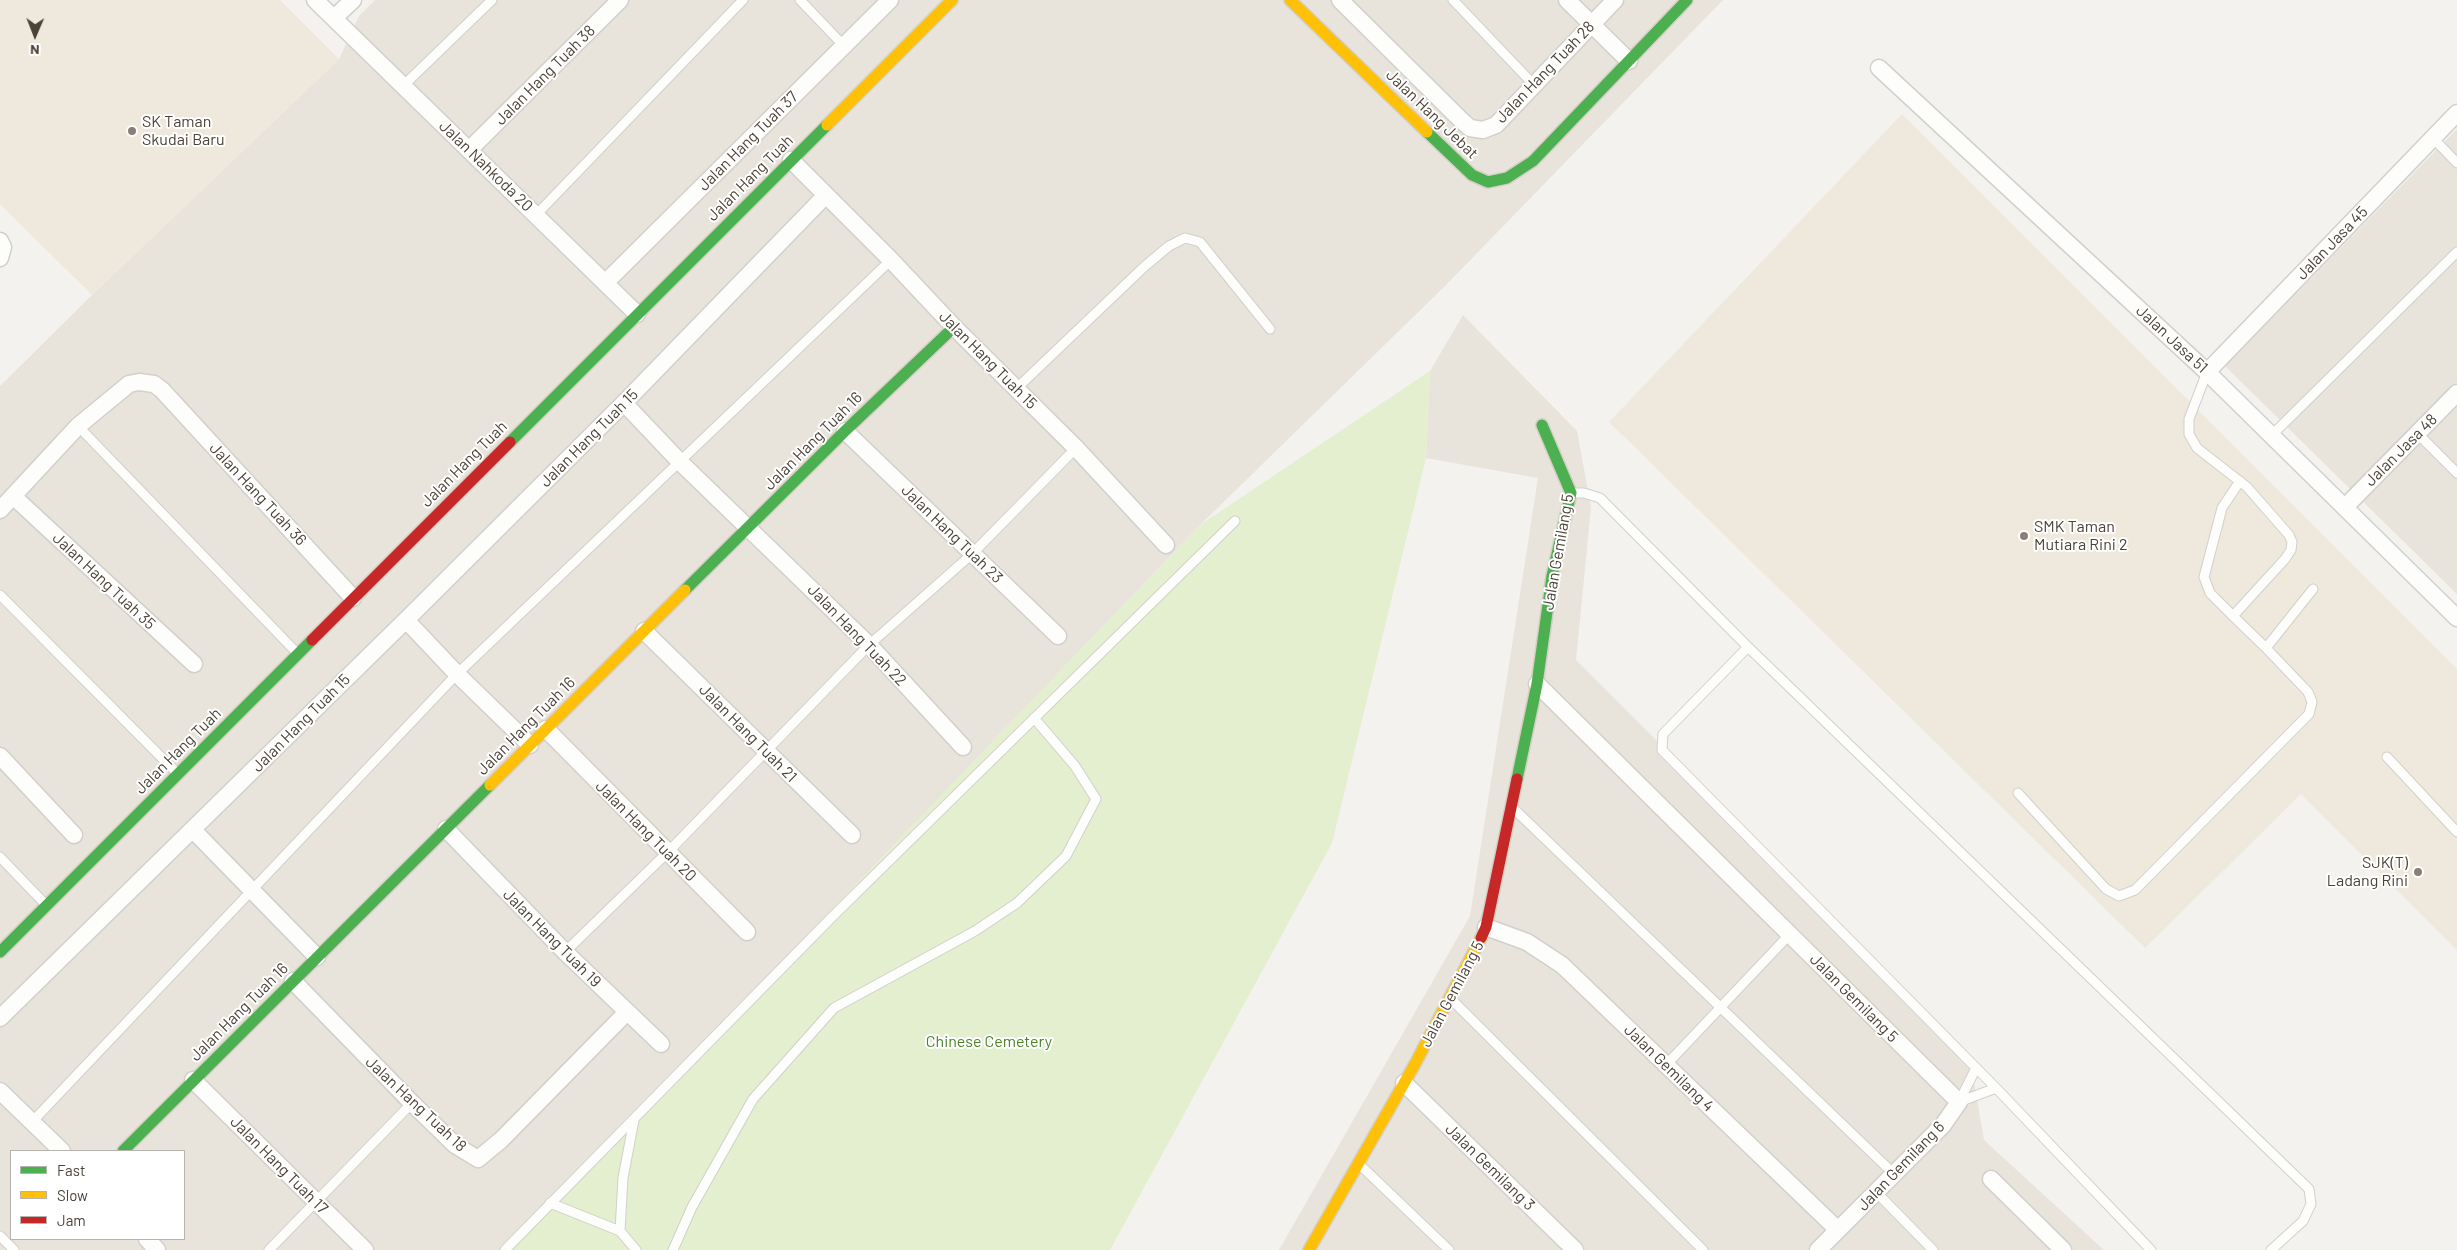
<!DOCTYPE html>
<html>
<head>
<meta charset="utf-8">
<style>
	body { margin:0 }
	#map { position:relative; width:2457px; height:1250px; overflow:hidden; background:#f4f2ee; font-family:Barlow,sans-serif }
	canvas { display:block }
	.legend { position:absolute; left:10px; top:1150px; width:175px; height:90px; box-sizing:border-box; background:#fff; border:1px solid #b7b4af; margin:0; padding:6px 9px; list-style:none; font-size:15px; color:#4c4338 }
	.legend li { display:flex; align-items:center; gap:10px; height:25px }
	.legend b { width:25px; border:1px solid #b7b4af }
	.north { position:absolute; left:10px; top:10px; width:50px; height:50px; -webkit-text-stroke:4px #fff; paint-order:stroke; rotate:181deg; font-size:14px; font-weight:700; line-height:20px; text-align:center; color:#4c4338 }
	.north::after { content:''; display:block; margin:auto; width:18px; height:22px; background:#4c4338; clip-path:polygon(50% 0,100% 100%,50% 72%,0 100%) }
</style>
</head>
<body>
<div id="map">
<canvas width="2457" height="1250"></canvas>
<ul class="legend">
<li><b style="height:6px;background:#4caf50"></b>Fast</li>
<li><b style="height:6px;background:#ffc107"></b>Slow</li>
<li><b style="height:6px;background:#c62828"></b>Jam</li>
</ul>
<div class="north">N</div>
</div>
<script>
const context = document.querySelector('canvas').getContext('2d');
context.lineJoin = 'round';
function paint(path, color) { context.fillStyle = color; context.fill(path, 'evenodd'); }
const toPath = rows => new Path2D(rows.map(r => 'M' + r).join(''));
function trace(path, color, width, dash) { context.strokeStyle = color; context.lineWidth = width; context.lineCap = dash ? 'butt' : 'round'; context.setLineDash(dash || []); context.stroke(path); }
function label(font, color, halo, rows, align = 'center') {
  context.font = font + ' Barlow,sans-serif'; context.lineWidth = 4; context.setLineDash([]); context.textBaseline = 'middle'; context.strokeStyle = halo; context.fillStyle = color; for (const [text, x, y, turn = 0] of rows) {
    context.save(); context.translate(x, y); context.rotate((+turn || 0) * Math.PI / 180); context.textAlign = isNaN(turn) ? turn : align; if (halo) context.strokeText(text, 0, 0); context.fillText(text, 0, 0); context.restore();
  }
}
paint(toPath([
	[375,0,1723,0,1446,285,1200,525,506,1250,0,1250,0,386,92,295,339,59,359,16],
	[11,1151,184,1151,184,1239,11,1239],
	[2457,129,2457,594,2225,366],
	[1463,315,1577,431,1591,507,1576,660,1948,1032,1971,1065,1984,1140,2104,1250,1279,1250,1470,916,1538,478,1426,458,1430,371]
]), '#e8e3db');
paint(toPath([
	[0,0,280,0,339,59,92,295,0,204],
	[1902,114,2457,669,2457,950,2301,794,2145,948,1609,422]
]), '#efe9dd');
paint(toPath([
	[1430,371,1426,458,1332,843,1110,1250,506,1250,1200,525]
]), '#e3efce');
const lane = toPath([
	[800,0,844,46],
	[1453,0,1534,85],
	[403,86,492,0],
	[2433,138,2457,163],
	[536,215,743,0],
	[2207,372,2189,419,2189,434,2197,448,2247,487,2289,535,2292,542,2291,550,2285,559,2233,616,2266,648,2313,589],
	[1017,388,1145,266,1169,246,1185,238,1200,242,1270,329],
	[78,426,298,654],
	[2417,433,2457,473],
	[2272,435,2457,252],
	[1571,493,1584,493,1600,498,1748,647,2309,1189,2311,1204,2303,1221,2271,1250],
	[0,595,178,774],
	[2233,616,2210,593,2204,577,2222,508,2240,481],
	[1748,647,1663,734,1662,750,1996,1088,2151,1250],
	[2387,757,2457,832],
	[2018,793,2106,889,2119,896,2135,890,2309,714,2312,702,2308,692,2266,648],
	[1514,809,1894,1174],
	[0,857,47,906],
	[565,952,668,852,869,645,972,554,1076,448],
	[1450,998,1703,1250],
	[1666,1065,1790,934],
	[1976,1068,1959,1102,1996,1088],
	[32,1122,457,674,891,260],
	[1360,1165,1449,1250],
	[1876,1192,1933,1250],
	[550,1203,620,1231,636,1250],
	[620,1231,623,1178,634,1120],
	[0,1236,14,1250],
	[269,1250,412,1103],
	[505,1250,833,916,1235,521],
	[673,1250,692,1207,753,1099,834,1008,975,931,1017,903,1066,856,1096,799,1075,766,1034,718]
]);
const street = toPath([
	[315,0,637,314],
	[1340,0,1460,119,1470,128,1483,130,1496,125,1615,0],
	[1567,0,1629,61],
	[334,18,353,0],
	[1879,68,2207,372,2457,618],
	[469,150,620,0],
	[791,160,891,260,954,327,1076,448,1166,545],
	[0,241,3,247,0,258],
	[605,283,890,0],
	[2207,372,2457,113],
	[624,403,680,462,869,645,963,747],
	[845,431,1058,636],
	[14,497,194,664],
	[2345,507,2457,393],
	[0,510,78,426,129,384,139,382,154,384,162,390,353,598],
	[406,620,457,674,530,745],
	[644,631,852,835],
	[1537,684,1959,1102,1943,1125,1818,1250],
	[546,729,747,932],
	[0,756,74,835],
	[446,829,565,952,661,1044],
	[193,830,317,957],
	[1486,927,1527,942,1562,965,1838,1230],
	[293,981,412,1103,455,1145,478,1159,501,1140,627,1012],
	[0,1018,406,620,624,403,825,196],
	[193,1080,365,1250],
	[1404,1083,1575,1250],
	[0,1091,62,1151],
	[1991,1179,2063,1250],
	[147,1239,157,1250]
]);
const fast = toPath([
	[1427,132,1472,175,1488,182,1507,178,1533,161,1687,0],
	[510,442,827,125],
	[685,590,845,431,954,327],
	[1517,779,1537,684,1552,576,1571,493,1542,425],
	[0,952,312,640],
	[123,1151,490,785]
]);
const slow = toPath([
	[1290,0,1427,132],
	[827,125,952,0],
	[490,785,685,590],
	[1309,1250,1415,1064,1481,938]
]);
const jam = toPath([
	[312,640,510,442],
	[1481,938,1486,927,1517,779]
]);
trace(lane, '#d2d0cb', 11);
trace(street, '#d2d0cb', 19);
trace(fast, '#d4cfc5', 14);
trace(slow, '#d4cfc5', 14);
trace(jam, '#d4cfc5', 14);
trace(lane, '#fdfdfc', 9);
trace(street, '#fdfdfc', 16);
trace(fast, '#4caf50', 11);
trace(slow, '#ffc107', 11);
trace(jam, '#c62828', 11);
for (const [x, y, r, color] of [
	[132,131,5,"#878078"],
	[2024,536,5,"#878078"],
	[2418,872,5,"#878078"]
]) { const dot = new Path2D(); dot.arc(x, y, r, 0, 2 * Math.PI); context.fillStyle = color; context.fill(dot); trace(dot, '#fff', 2); }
label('16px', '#4c4338', '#fff', [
	["Jalan Hang Tuah 28",1545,72,-46],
	["Jalan Hang Tuah 38",545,75,-45],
	["Jalan Hang Jebat",1432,114,44],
	["Jalan Hang Tuah 37",748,141,-45],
	["Jalan Nahkoda 20",486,166,44],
	["Jalan Hang Tuah",750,178,-45],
	["Jalan Jasa 45",2332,243,-46],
	["Jalan Jasa 51",2172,339,43],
	["Jalan Hang Tuah 15",988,360,45],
	["Jalan Hang Tuah 15",589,438,-45],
	["Jalan Hang Tuah 16",813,441,-45],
	["Jalan Jasa 48",2401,450,-45],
	["Jalan Hang Tuah",464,464,-45],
	["Jalan Hang Tuah 36",258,494,47],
	["Jalan Hang Tuah 23",952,534,44],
	["Jalan Gemilang 5",1558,552,-80],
	["Jalan Hang Tuah 35",104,581,43],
	["Jalan Hang Tuah 22",857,635,46],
	["Jalan Hang Tuah 15",301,723,-45],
	["Jalan Hang Tuah 16",526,726,-45],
	["Jalan Hang Tuah 21",748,733,45],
	["Jalan Hang Tuah",178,751,-45],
	["Jalan Hang Tuah 20",646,831,45],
	["Jalan Hang Tuah 19",552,938,45],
	["Jalan Gemilang 5",1452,994,-62],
	["Jalan Gemilang 5",1854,998,45],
	["Jalan Hang Tuah 16",239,1012,-45],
	["Jalan Gemilang 4",1669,1068,44],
	["Jalan Hang Tuah 18",416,1104,43],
	["Jalan Hang Tuah 17",279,1165,45],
	["Jalan Gemilang 6",1901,1166,-46],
	["Jalan Gemilang 3",1490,1167,44]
]);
label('16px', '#4c4338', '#fff', [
	["SK Taman",142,122],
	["Skudai Baru",142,140],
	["SMK Taman",2034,527],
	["Mutiara Rini 2",2034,545],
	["SJK(T)",2408,863,"right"],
	["Ladang Rini",2408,881,"right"]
], 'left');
label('16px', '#4d8227', '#fff', [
	["Chinese Cemetery",989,1042]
]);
</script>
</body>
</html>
